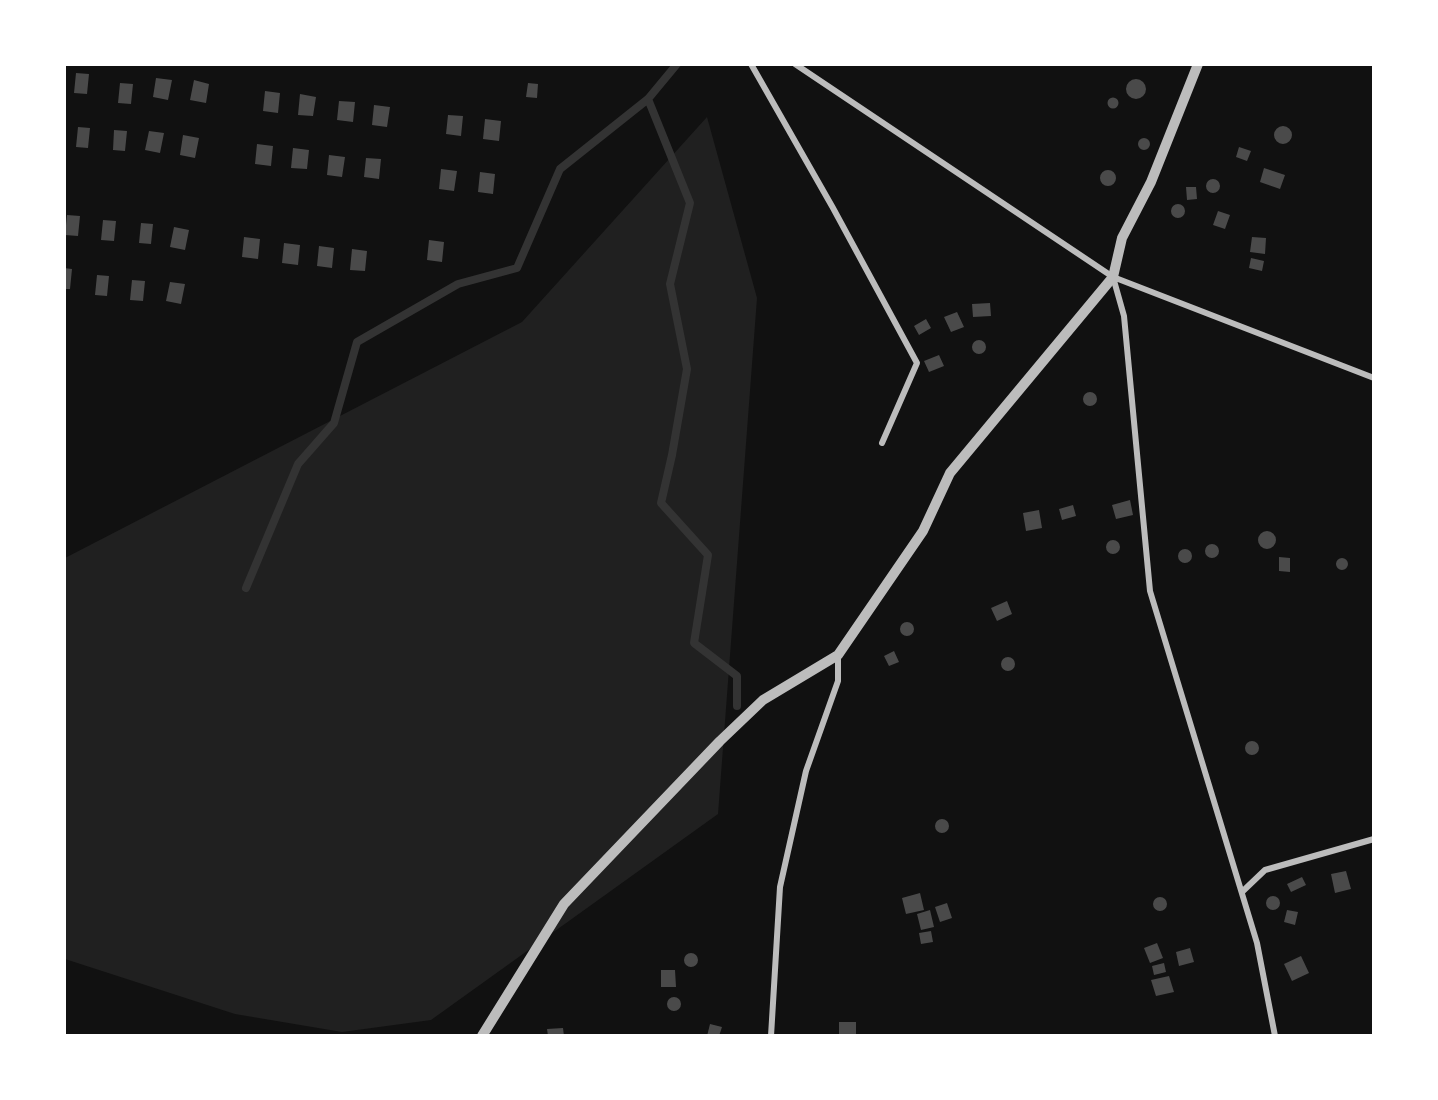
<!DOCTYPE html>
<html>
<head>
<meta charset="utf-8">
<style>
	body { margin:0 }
	#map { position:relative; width:1438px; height:1100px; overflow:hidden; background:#111; font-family:"Space Grotesk",sans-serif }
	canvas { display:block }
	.frame { position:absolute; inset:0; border:66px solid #fff; pointer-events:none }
</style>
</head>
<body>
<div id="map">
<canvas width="1438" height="1100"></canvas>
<div class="frame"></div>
</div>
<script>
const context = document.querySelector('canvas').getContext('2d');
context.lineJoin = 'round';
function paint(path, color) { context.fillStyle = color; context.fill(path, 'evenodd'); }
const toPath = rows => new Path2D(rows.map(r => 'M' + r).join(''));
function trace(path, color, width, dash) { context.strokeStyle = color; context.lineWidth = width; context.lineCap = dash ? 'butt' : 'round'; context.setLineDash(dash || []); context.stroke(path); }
paint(toPath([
	[707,117,757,298,718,814,431,1020,342,1032,235,1014,65,959,65,558,522,322]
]), '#202020');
trace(toPath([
	[648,99,690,203,670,284,687,369,672,455,661,503,708,555,694,643,737,676,737,706],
	[246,588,298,464,334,423,357,342,458,284,517,268,560,169,648,99,677,64]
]), '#333', 8);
paint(toPath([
	[76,73,89,74,87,94,74,93],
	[156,78,172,80,168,100,153,97],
	'1126 89a10 10 0 1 1 20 0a10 10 0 1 1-20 0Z',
	[194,80,209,84,206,103,190,100],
	[120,83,133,84,131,104,118,103],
	[528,83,538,84,537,98,526,97],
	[265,91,280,93,278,113,263,111],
	[300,94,316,97,313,116,298,115],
	'1107.5 103a5.5 5.5 0 1 1 11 0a5.5 5.5 0 1 1-11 0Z',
	[339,101,355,102,353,122,337,120],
	[374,105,390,107,387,127,372,125],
	[448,115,463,116,461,136,446,134],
	[485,119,501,121,499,141,483,139],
	'1274 135a9 9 0 1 1 18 0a9 9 0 1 1-18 0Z',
	[78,127,90,128,88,148,76,147],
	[114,130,127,131,125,151,113,150],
	[149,131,164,133,160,153,145,150],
	[183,135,199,138,195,158,180,155],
	'1138 144a6 6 0 1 1 12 0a6 6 0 1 1-12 0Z',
	[257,144,273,146,271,166,255,164],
	[1239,147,1251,151,1247,161,1236,157],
	[293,148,309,150,307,169,291,168],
	[329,155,345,157,342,177,327,175],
	[366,158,381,159,379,179,364,177],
	[1264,168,1285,175,1280,189,1260,182],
	[441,169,457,171,454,191,439,189],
	'1100 178a8 8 0 1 1 16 0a8 8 0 1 1-16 0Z',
	[480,172,495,174,493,194,478,192],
	'1206 186a7 7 0 1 1 14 0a7 7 0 1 1-14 0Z',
	[1186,187,1196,187,1197,199,1187,200],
	'1171 211a7 7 0 1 1 14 0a7 7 0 1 1-14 0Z',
	[1218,211,1230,215,1225,229,1213,225],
	[67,215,80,216,78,236,65,235],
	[103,220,116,221,114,241,101,240],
	[141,223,153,224,151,244,139,243],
	[174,227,189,230,185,250,170,247],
	[244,237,260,239,258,259,242,257],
	[1252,237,1266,238,1265,254,1250,252],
	[429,240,444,242,442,262,427,260],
	[284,243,300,245,298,265,282,263],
	[319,246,334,248,332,268,317,266],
	[352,249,367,251,365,271,350,270],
	[1251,258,1264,261,1262,271,1249,268],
	[64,268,72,269,70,289,64,289],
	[97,275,109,276,107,296,95,295],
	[132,280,145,281,143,301,130,300],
	[170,282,185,284,181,304,166,301],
	[990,303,991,316,973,317,972,304],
	[957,312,964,327,951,332,944,317],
	[926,319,931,328,919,335,914,326],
	'972 347a7 7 0 1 1 14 0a7 7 0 1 1-14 0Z',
	[939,355,944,366,929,372,924,361],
	'1083 399a7 7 0 1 1 14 0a7 7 0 1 1-14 0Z',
	[1130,500,1133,515,1116,519,1112,505],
	[1073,505,1076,516,1062,520,1059,509],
	[1039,510,1042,528,1026,531,1023,513],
	'1258 540a9 9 0 1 1 18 0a9 9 0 1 1-18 0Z',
	'1106 547a7 7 0 1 1 14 0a7 7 0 1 1-14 0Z',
	'1205 551a7 7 0 1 1 14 0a7 7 0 1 1-14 0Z',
	'1178 556a7 7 0 1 1 14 0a7 7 0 1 1-14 0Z',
	[1279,557,1290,558,1290,572,1279,571],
	'1336 564a6 6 0 1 1 12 0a6 6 0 1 1-12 0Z',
	[1007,601,1012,614,997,621,991,608],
	'900 629a7 7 0 1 1 14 0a7 7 0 1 1-14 0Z',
	[894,651,899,662,889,666,884,656],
	'1001 664a7 7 0 1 1 14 0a7 7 0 1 1-14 0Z',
	'1245 748a7 7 0 1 1 14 0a7 7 0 1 1-14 0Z',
	'935 826a7 7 0 1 1 14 0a7 7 0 1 1-14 0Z',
	[1346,871,1351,889,1335,893,1331,874],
	[1302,877,1306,885,1291,892,1287,884],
	[920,893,924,910,906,914,902,898],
	'1266 903a7 7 0 1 1 14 0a7 7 0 1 1-14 0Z',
	'1153 904a7 7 0 1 1 14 0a7 7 0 1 1-14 0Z',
	[947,903,952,918,940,922,935,907],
	[930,910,934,927,921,930,917,914],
	[1287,910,1298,912,1295,925,1284,922],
	[931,931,933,942,921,944,919,933],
	[1157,943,1163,958,1150,963,1144,948],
	[1190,948,1194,962,1179,966,1176,952],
	'684 960a7 7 0 1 1 14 0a7 7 0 1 1-14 0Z',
	[1301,956,1309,973,1292,981,1284,964],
	[1164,963,1166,972,1154,975,1152,966],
	[661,970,675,970,676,987,661,987],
	[1169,976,1174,992,1156,996,1151,980],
	'667 1004a7 7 0 1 1 14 0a7 7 0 1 1-14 0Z',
	[839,1022,856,1022,856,1036,839,1036],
	[710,1024,722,1027,719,1036,707,1036],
	[563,1028,564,1036,548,1036,547,1029]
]), '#4a4a4a');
trace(toPath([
	[751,64,833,208,917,363,882,443],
	[795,64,1113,277,1374,378],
	[1113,277,1124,316,1150,591,1257,943,1275,1036],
	[1243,891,1265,870,1374,839],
	[771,1036,780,887,806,771,838,681,838,655]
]), '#bcbcbc', 6);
trace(toPath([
	[482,1036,564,904,720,741,763,700,838,655,923,531,950,473,1113,277,1122,238,1151,182,1198,64]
]), '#bcbcbc', 10);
</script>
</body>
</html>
